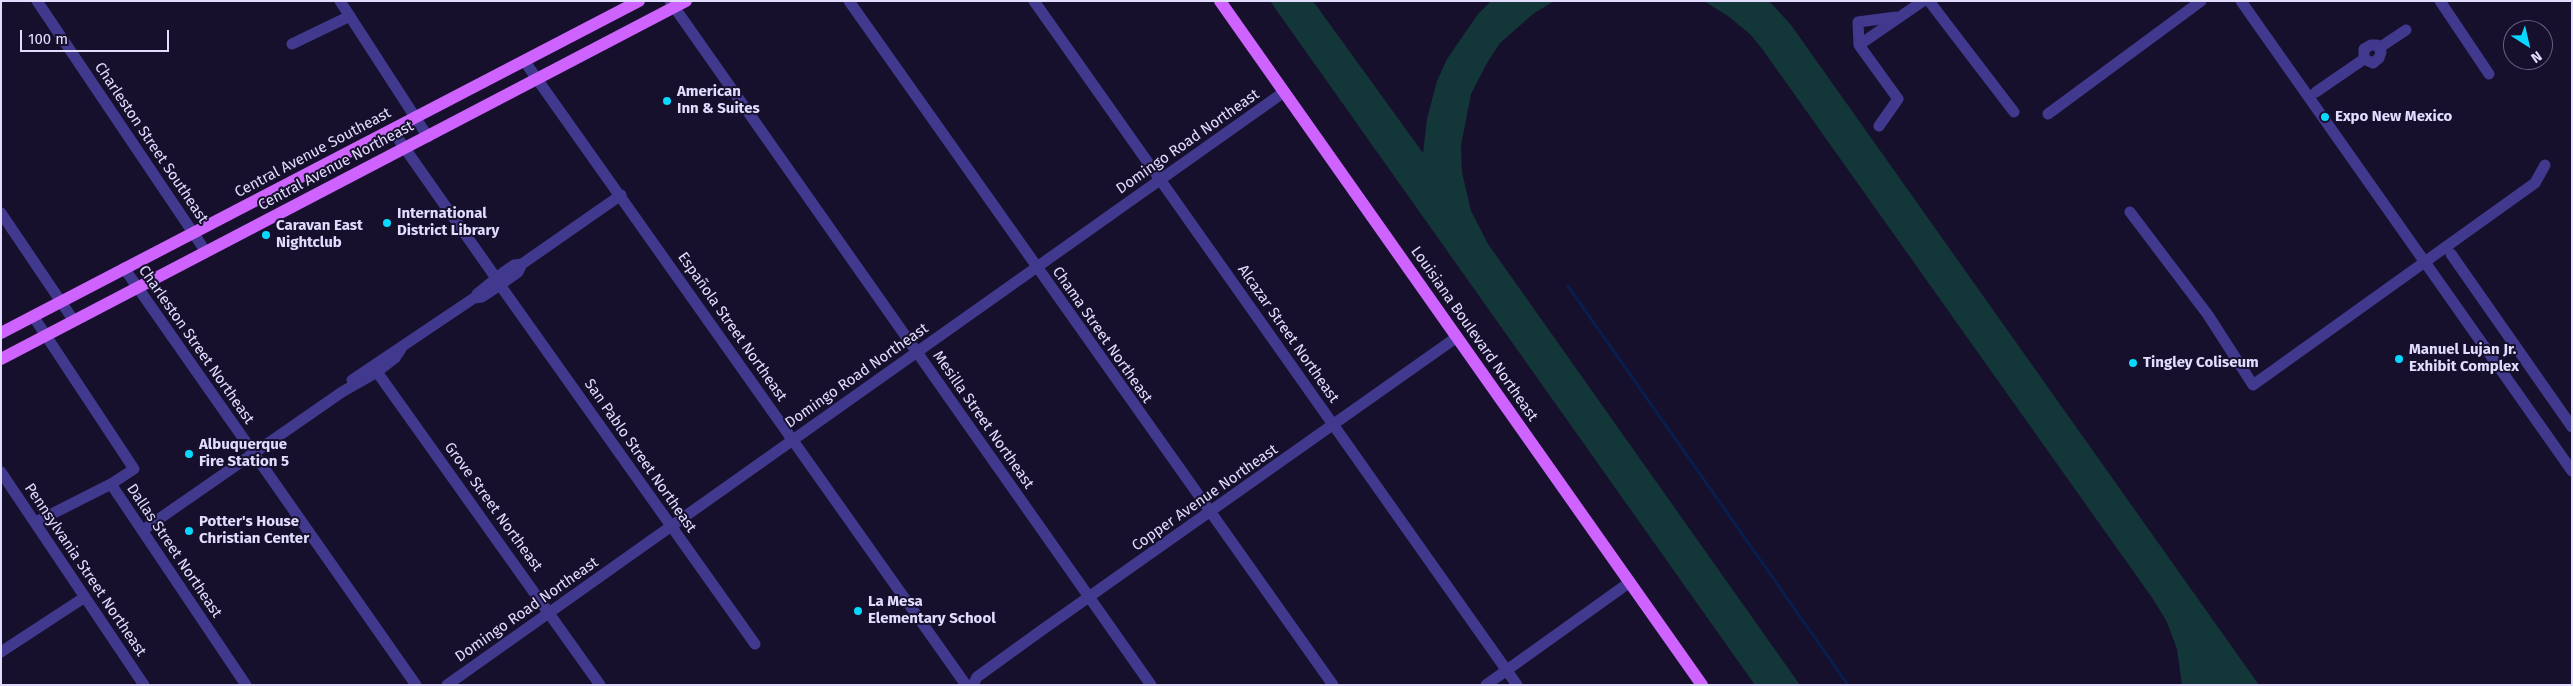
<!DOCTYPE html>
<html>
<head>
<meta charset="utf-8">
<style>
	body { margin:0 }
	#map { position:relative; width:2573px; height:686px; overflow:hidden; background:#17102d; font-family:"Fira Sans",sans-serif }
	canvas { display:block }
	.frame { position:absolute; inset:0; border:2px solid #e2dcff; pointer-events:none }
	.north { position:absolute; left:2503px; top:20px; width:50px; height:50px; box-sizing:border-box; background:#17102d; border:1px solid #686281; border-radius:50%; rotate:145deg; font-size:14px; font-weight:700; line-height:20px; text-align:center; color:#e2dcff }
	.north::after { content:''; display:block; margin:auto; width:18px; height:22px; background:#08d8ff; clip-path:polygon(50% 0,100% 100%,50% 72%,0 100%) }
	.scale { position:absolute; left:20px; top:30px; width:149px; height:22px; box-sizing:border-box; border:2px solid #e2dcff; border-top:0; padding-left:6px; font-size:15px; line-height:18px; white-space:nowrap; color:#e2dcff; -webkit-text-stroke:4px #17102d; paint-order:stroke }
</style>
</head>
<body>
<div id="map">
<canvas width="2573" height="686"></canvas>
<div class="frame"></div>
<div class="north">N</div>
<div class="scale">100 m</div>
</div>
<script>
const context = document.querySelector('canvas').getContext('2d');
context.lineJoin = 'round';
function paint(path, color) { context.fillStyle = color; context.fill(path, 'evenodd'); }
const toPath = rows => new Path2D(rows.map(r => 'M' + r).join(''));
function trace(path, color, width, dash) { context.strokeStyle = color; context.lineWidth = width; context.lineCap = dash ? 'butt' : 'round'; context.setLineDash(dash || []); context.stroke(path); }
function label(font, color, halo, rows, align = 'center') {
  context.font = font + ' "Fira Sans",sans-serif'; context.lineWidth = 4; context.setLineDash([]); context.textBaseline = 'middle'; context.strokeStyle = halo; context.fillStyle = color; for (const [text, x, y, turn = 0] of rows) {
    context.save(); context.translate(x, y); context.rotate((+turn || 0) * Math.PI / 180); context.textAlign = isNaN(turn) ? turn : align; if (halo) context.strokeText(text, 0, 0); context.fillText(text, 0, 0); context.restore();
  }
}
paint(toPath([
	[1270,1,1313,1,1423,153,1427,119,1437,81,1447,59,1478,14,1491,1,1554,1,1533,14,1500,43,1487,63,1471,94,1461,145,1462,172,1471,211,1488,244,1800,685,1755,685],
	[1704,1,1769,1,1791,25,2259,685,2182,685,2177,649,2167,622,2153,599,1763,50,1751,35,1728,16]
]), '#133738');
trace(toPath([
	[1568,286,1848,685]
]), '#081e4e', 3);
trace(toPath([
	[37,1,206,252],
	[340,1,428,137],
	[670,1,1151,685],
	[849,1,1333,685],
	[1034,1,1517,685],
	[1929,1,2014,112],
	[2241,1,2572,471],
	[2440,1,2489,74],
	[292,44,350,16],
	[1859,45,1858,22,1896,17],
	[2364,59,2364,49,2371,45,2377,45,2379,48],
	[525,62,966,685],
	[2316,92,2364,59,2373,63,2379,58,2381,52,2379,48,2406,30],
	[2048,114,2201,1],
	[1879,126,1898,99,1859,45,1923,1],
	[392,130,496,278],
	[2130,212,2208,315,2253,385,2535,183,2545,165],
	[1,213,74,321],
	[2451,254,2572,427],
	[124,268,416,685],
	[500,285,755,644],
	[477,294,504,272,514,265,522,264,621,195],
	[33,316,134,469,111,484,36,522],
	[377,372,600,685],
	[352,380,474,298,482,297,500,285,518,272,522,264],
	[1,472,144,685],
	[111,484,246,685],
	[143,530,342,392,377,372,395,358,401,349],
	[1,652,85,597],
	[447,685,1284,92],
	[973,685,977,677,1042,630,1457,337],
	[1486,685,1630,582]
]), '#41398e', 11);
trace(toPath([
	[1220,1,1702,685],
	[1,333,639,1],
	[1,359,686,1]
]), '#ce63ff', 12);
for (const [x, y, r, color] of [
	[667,101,5,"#08d8ff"],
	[2325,117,5,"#08d8ff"],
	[387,223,5,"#08d8ff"],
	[266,235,5,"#08d8ff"],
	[2399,359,5,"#08d8ff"],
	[2133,363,5,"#08d8ff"],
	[189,454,5,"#08d8ff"],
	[189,531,5,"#08d8ff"],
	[858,611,5,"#08d8ff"]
]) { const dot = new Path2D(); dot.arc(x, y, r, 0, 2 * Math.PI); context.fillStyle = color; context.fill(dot); trace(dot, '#17102d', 2); }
label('bold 15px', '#e2dcff', '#17102d', [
	["American",677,92],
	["Inn & Suites",677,109],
	["Expo New Mexico",2335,117],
	["International",397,214],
	["District Library",397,231],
	["Caravan East",276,226],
	["Nightclub",276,243],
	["Manuel Lujan Jr.",2409,350],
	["Exhibit Complex",2409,367],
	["Tingley Coliseum",2143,363],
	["Albuquerque",199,445],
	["Fire Station 5",199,462],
	["Potter's House",199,522],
	["Christian Center",199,539],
	["La Mesa",868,602],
	["Elementary School",868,619]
], 'left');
label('15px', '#e2dcff', '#17102d', [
	["Domingo Road Northeast",1188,142,-35],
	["Charleston Street Southeast",151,143,56],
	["Central Avenue Southeast",313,153,-28],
	["Central Avenue Northeast",336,166,-28],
	["Española Street Northeast",732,327,55],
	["Alcazar Street Northeast",1288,334,55],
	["Louisiana Boulevard Northeast",1474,334,55],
	["Chama Street Northeast",1102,335,55],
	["Charleston Street Northeast",196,345,55],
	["Domingo Road Northeast",857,376,-35],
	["Mesilla Street Northeast",983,420,55],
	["San Pablo Street Northeast",640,456,55],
	["Copper Avenue Northeast",1205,498,-35],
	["Grove Street Northeast",493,507,54],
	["Dallas Street Northeast",174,551,56],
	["Pennsylvania Street Northeast",85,570,56],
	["Domingo Road Northeast",527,610,-35]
]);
</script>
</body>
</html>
